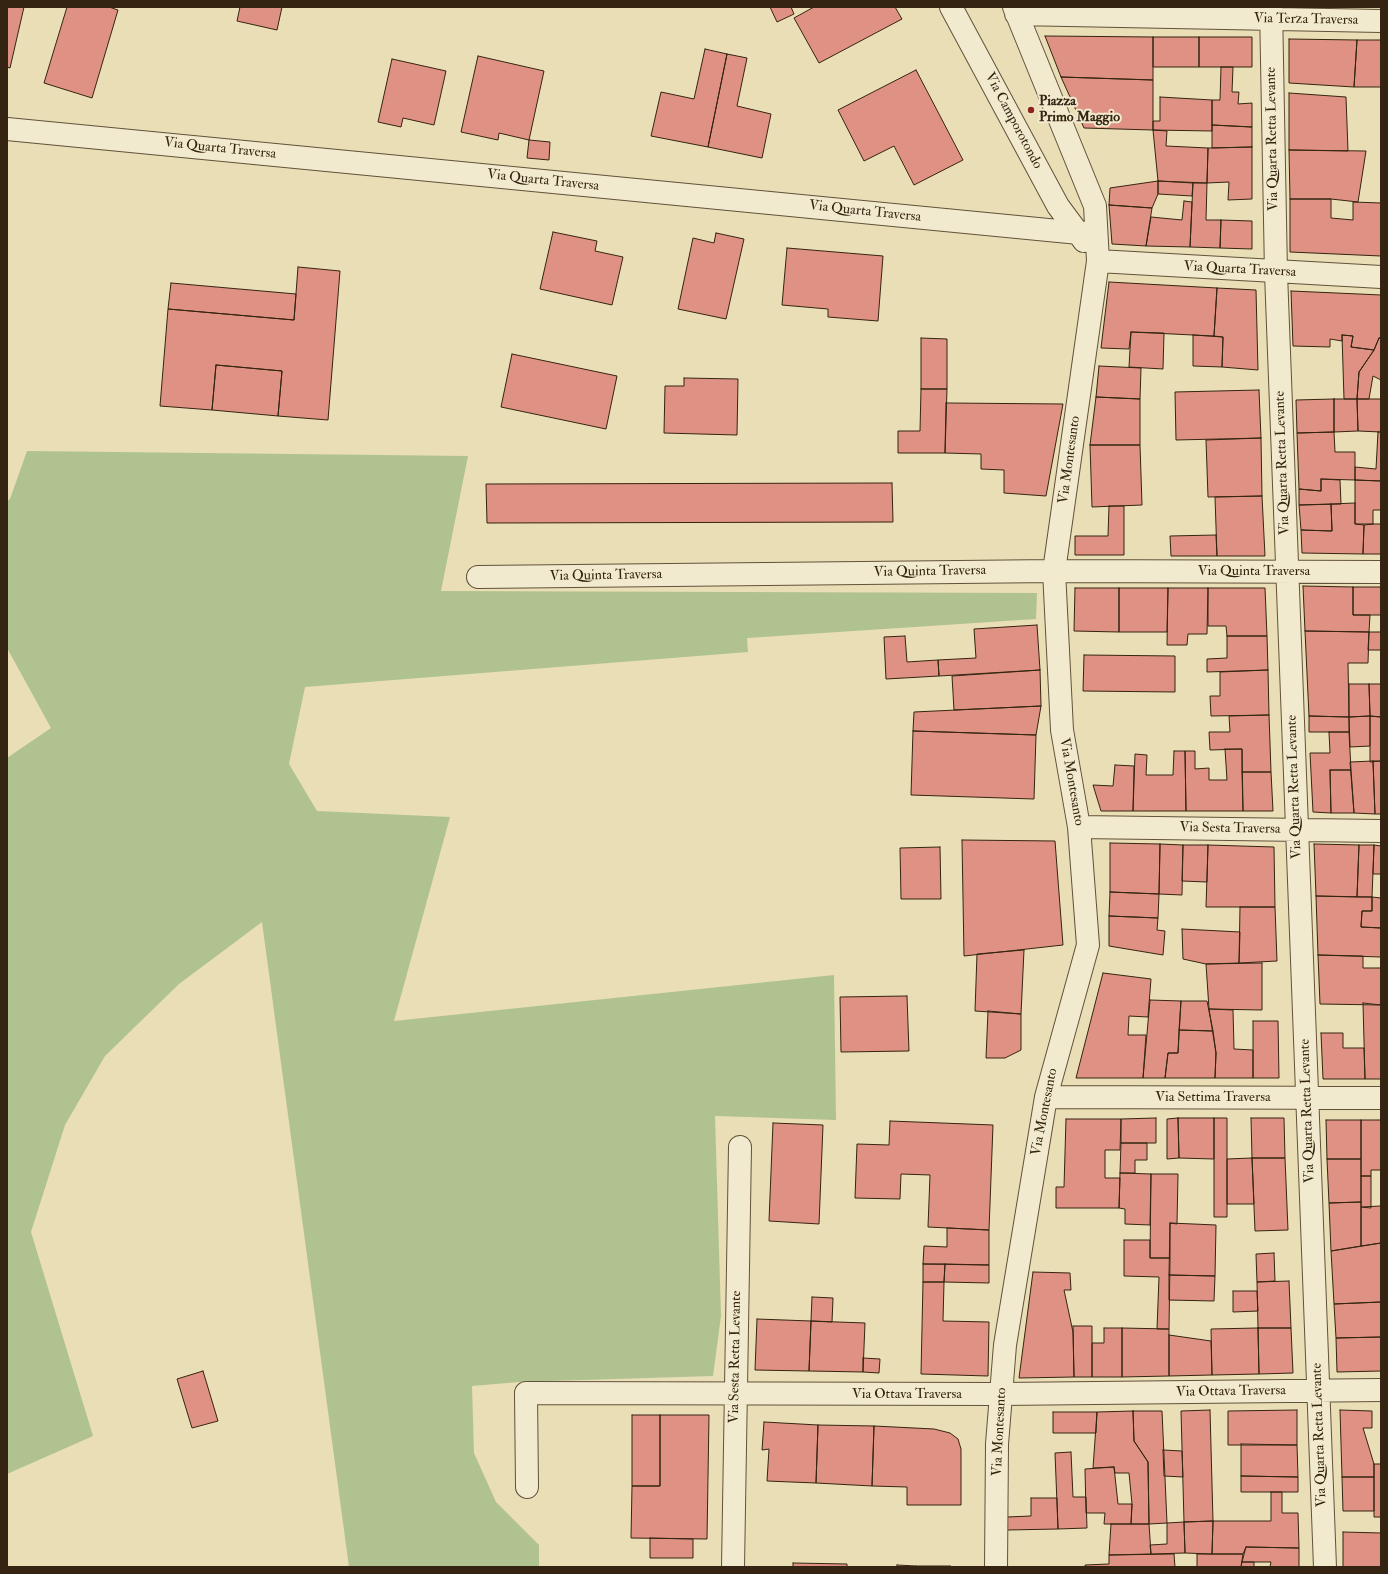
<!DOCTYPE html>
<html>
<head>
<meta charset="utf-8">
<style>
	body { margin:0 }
	#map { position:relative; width:1388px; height:1574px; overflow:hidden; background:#e9deb5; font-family:"IM FELL Double Pica",serif }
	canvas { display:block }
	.frame { position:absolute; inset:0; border:8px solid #352411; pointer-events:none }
</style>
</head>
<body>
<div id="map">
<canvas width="1388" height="1574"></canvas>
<div class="frame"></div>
</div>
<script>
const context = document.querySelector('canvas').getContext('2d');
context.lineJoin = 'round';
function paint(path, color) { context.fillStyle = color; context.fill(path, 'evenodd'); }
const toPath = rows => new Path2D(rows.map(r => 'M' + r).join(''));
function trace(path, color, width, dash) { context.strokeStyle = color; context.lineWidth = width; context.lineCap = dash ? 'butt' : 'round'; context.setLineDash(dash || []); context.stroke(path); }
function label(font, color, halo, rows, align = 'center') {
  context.font = font + ' "IM FELL Double Pica",serif'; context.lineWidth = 4; context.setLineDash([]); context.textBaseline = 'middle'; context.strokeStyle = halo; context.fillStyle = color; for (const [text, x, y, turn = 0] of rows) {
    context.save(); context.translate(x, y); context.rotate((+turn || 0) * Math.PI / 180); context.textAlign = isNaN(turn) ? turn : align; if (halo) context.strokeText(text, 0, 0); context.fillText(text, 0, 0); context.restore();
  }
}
paint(toPath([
	[27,451,468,456,441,591,1037,593,1036,619,747,638,748,652,305,687,289,764,317,811,450,817,394,1021,834,975,836,1120,715,1116,721,1316,713,1376,519,1382,472,1386,474,1453,496,1502,539,1545,539,1567,349,1567,262,922,179,984,105,1056,65,1125,31,1232,93,1436,7,1474,7,758,51,728,7,648,7,501,10,499]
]), '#b1c291');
const building = toPath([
	[7,7,24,7,10,68,7,67,7,7],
	[67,7,109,7,118,10,92,98,44,83,67,7],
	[240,7,282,7,277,30,237,21,240,7],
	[770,7,791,7,794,14,777,22,770,7],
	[814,7,895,7,902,19,819,63,794,18,814,7],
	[1045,36,1153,37,1153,80,1061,77,1045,36],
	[1153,37,1199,37,1199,67,1153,67,1153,37],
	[1199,37,1252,37,1252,67,1199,67,1199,37],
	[1289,39,1357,40,1354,87,1289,83,1289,39],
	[1357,40,1381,40,1381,87,1354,87,1357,40],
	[705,49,727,54,708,147,651,136,661,92,694,99,705,49],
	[727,54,747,58,737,106,771,114,762,158,708,147,727,54],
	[478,56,544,71,529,140,499,133,498,140,461,132,478,56],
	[392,59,446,71,434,125,403,118,401,127,378,122,392,59],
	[1221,67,1233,67,1232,92,1239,92,1238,104,1252,103,1252,127,1212,125,1212,100,1220,100,1221,67],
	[916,70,963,160,914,185,894,146,864,161,838,110,916,70],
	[1061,77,1153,80,1153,130,1084,128,1061,77],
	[1289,93,1346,97,1348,151,1289,150,1289,93],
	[1160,97,1212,100,1212,131,1153,130,1153,121,1160,121,1160,97],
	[1212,125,1252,127,1252,147,1212,148,1212,125],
	[1153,130,1167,131,1166,146,1208,148,1207,183,1158,181,1153,130],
	[529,140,550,142,549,160,527,158,529,140],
	[1252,147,1252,199,1228,200,1229,182,1207,183,1208,148,1252,147],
	[1289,150,1366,151,1358,202,1331,199,1290,199,1289,150],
	[1158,181,1193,183,1192,196,1158,194,1158,181],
	[1158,181,1158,194,1152,208,1109,205,1110,188,1158,181],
	[1193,183,1207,183,1206,220,1221,220,1220,248,1190,247,1193,183],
	[1290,199,1331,199,1331,218,1353,220,1353,202,1381,203,1381,256,1290,252,1290,199],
	[1184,201,1192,202,1190,247,1146,246,1151,217,1182,220,1184,201],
	[1109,205,1152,208,1146,246,1112,244,1109,205],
	[1221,220,1252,221,1252,249,1220,248,1221,220],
	[553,232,597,241,595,251,623,257,612,305,540,289,553,232],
	[716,233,744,239,726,319,678,309,693,238,714,243,716,233],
	[787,248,883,256,878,321,828,317,828,309,782,305,787,248],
	[298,267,340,271,328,420,278,416,282,371,216,365,212,410,160,406,168,309,294,320,298,267],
	[1109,282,1217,288,1214,336,1131,332,1129,349,1101,348,1109,282],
	[171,283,296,294,294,320,168,309,171,283],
	[1217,288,1256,290,1258,370,1222,367,1223,337,1214,336,1217,288],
	[1291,291,1381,295,1381,338,1379,338,1374,350,1351,347,1353,336,1342,335,1342,341,1330,339,1330,347,1293,346,1291,291],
	[1131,332,1164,333,1163,369,1129,367,1131,332],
	[1193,335,1223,337,1222,367,1193,366,1193,335],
	[1342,335,1353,336,1351,347,1374,350,1359,372,1357,399,1344,399,1342,335],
	[921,338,947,339,947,389,921,389,921,338],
	[1379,338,1381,338,1381,380,1373,376,1369,399,1357,399,1359,372,1374,350,1379,338],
	[512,354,617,376,606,429,501,407,512,354],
	[216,365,282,371,278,416,212,410,216,365],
	[1099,366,1141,368,1140,399,1096,397,1099,366],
	[684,378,738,379,737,435,664,433,665,386,684,386,684,378],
	[921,389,947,389,945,453,898,453,898,431,920,431,921,389],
	[1259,390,1261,438,1176,440,1175,392,1259,390],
	[1096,397,1140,399,1140,445,1090,445,1096,397],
	[1334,399,1334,432,1297,433,1296,400,1334,399],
	[1334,399,1357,399,1358,431,1334,432,1334,399],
	[1357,399,1381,399,1381,432,1358,431,1357,399],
	[946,403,1063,404,1046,496,1004,493,1004,470,981,469,981,454,945,453,946,403],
	[1334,432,1335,452,1355,452,1355,480,1321,479,1321,491,1299,489,1297,433,1334,432],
	[1378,432,1381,432,1381,481,1355,480,1355,467,1376,469,1378,432],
	[1261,438,1262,496,1208,497,1206,440,1261,438],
	[1090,445,1140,445,1142,505,1092,507,1090,445],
	[1321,479,1340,480,1341,504,1299,505,1299,489,1321,491,1321,479],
	[1355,480,1381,481,1381,510,1373,510,1373,524,1355,524,1355,480],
	[892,483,893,522,487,523,486,484,892,483],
	[1262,496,1265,556,1217,556,1215,497,1262,496],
	[1355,503,1355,524,1364,525,1363,554,1302,553,1301,530,1332,531,1331,504,1355,503],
	[1331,504,1332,531,1301,530,1299,505,1331,504],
	[1109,506,1124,506,1124,555,1075,555,1075,536,1108,536,1109,506],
	[1373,524,1381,524,1381,554,1363,554,1364,525,1373,524],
	[1216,535,1217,556,1171,556,1170,536,1216,535],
	[1303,586,1353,587,1353,615,1370,615,1369,632,1305,631,1303,586],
	[1353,587,1381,587,1381,615,1353,615,1353,587],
	[1075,588,1119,588,1119,632,1074,631,1075,588],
	[1119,588,1168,588,1167,632,1119,632,1119,588],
	[1168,588,1208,588,1207,634,1188,634,1187,645,1167,645,1168,588],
	[1208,588,1265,588,1267,636,1227,636,1226,626,1208,626,1208,588],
	[1037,625,1040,670,939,676,938,660,976,658,974,629,1037,625],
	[1305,631,1369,632,1368,663,1348,663,1349,717,1309,716,1305,631],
	[1369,632,1381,632,1381,650,1368,650,1369,632],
	[905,636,907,662,938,660,939,676,886,679,884,637,905,636],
	[1227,636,1267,636,1268,670,1207,672,1207,659,1227,658,1227,636],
	[1084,655,1175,656,1175,692,1083,691,1084,655],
	[1040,670,1041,706,954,710,952,676,1040,670],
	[1268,670,1269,715,1211,716,1210,696,1220,696,1220,672,1268,670],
	[1349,684,1369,684,1370,716,1349,717,1349,684],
	[1369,684,1381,684,1381,717,1370,716,1369,684],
	[1041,706,1036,735,913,731,914,712,1041,706],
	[1269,715,1271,772,1242,772,1242,749,1210,750,1209,732,1230,732,1229,716,1269,715],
	[1309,716,1349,717,1349,732,1309,732,1309,716],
	[1370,716,1370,746,1350,747,1349,717,1370,716],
	[1370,716,1381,717,1381,761,1370,762,1370,716],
	[913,731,1036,735,1034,799,911,795,913,731],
	[1329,732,1349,732,1351,770,1330,770,1331,813,1313,812,1310,753,1330,753,1329,732],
	[1225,749,1242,749,1243,811,1186,811,1185,751,1195,751,1195,769,1209,768,1209,780,1227,780,1225,749],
	[1174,751,1185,751,1186,811,1133,811,1135,754,1147,755,1146,775,1173,775,1174,751],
	[1373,761,1381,761,1381,814,1375,814,1373,761],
	[1373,761,1375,814,1354,813,1350,762,1373,761],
	[1115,765,1134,766,1133,811,1101,811,1093,785,1113,786,1115,765],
	[1330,770,1351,770,1354,813,1331,813,1330,770],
	[1242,772,1271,772,1273,811,1243,811,1242,772],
	[962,840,1055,841,1063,945,964,956,962,840],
	[1110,843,1160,844,1159,894,1110,892,1110,843],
	[1160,844,1183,845,1182,895,1159,894,1160,844],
	[1314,844,1359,845,1357,897,1316,896,1314,844],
	[1183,845,1208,845,1207,882,1182,881,1183,845],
	[1208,845,1274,847,1275,907,1206,907,1208,845],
	[1359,845,1374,845,1372,897,1357,897,1359,845],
	[1374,845,1381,846,1381,874,1373,874,1374,845],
	[940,847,941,899,901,899,900,848,940,847],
	[1110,892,1159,894,1158,918,1109,916,1110,892],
	[1316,896,1372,897,1372,911,1362,911,1361,927,1381,928,1381,957,1318,955,1316,896],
	[1372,897,1381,898,1381,928,1361,927,1362,911,1372,911,1372,897],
	[1240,907,1275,907,1277,961,1239,963,1240,907],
	[1109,916,1158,918,1157,930,1165,931,1163,955,1109,946,1109,916],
	[1182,929,1240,932,1239,963,1206,964,1183,959,1182,929],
	[1024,950,1021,1014,975,1011,977,954,1024,950],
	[1318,955,1363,956,1363,968,1381,968,1381,1005,1320,1004,1318,955],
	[1262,963,1262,1010,1209,1009,1206,964,1262,963],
	[1103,973,1151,979,1148,1017,1129,1016,1128,1035,1146,1035,1143,1078,1076,1078,1103,973],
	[907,996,909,1051,841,1052,840,997,907,996],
	[1150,1000,1181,1001,1178,1053,1168,1053,1165,1078,1143,1078,1150,1000],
	[1181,1001,1207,1001,1213,1031,1179,1030,1181,1001],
	[1363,1003,1381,1005,1381,1079,1365,1079,1363,1003],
	[1209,1009,1233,1010,1234,1049,1253,1050,1253,1078,1215,1078,1216,1053,1209,1009],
	[988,1011,1021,1014,1021,1050,1005,1058,986,1058,988,1011],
	[1253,1021,1278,1021,1279,1078,1253,1078,1253,1021],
	[1179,1030,1213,1031,1216,1053,1215,1078,1165,1078,1168,1053,1178,1053,1179,1030],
	[1321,1033,1343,1033,1343,1048,1364,1048,1365,1079,1323,1079,1321,1033],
	[1156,1118,1156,1143,1121,1143,1121,1119,1156,1118],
	[1178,1118,1214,1118,1214,1159,1179,1158,1178,1118],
	[1178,1118,1179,1158,1167,1159,1167,1119,1178,1118],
	[1214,1118,1227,1118,1227,1217,1214,1217,1214,1118],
	[1251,1118,1284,1118,1285,1158,1252,1158,1251,1118],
	[1066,1119,1121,1119,1120,1150,1105,1150,1105,1178,1120,1178,1119,1208,1056,1208,1056,1187,1064,1187,1066,1119],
	[1326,1120,1361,1120,1361,1159,1327,1159,1326,1120],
	[1361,1120,1381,1120,1381,1170,1371,1170,1371,1176,1361,1176,1361,1120],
	[890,1121,993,1125,989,1230,928,1227,930,1175,901,1174,900,1199,855,1198,857,1144,889,1145,890,1121],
	[773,1123,823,1125,819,1224,769,1221,773,1123],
	[1121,1143,1147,1143,1147,1160,1135,1160,1135,1173,1120,1173,1121,1143],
	[1252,1158,1254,1204,1227,1204,1227,1159,1252,1158],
	[1252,1158,1285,1158,1288,1230,1255,1231,1252,1158],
	[1327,1159,1361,1159,1361,1202,1329,1203,1327,1159],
	[1120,1173,1151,1174,1150,1225,1125,1224,1125,1209,1119,1208,1120,1173],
	[1151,1174,1178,1174,1177,1224,1170,1223,1170,1258,1150,1258,1151,1174],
	[1361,1176,1371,1176,1371,1208,1361,1207,1361,1176],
	[1361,1202,1361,1246,1331,1251,1329,1203,1361,1202],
	[1381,1206,1381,1243,1361,1246,1361,1207,1381,1206],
	[1170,1223,1216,1225,1215,1276,1169,1275,1170,1223],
	[947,1228,989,1230,989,1265,923,1264,924,1246,947,1247,947,1228],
	[1124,1240,1150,1240,1150,1258,1170,1258,1169,1329,1157,1329,1159,1277,1124,1276,1124,1240],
	[1381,1243,1381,1302,1334,1304,1331,1251,1381,1243],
	[1274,1253,1275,1281,1257,1282,1256,1254,1274,1253],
	[923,1264,945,1264,944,1282,923,1282,923,1264],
	[945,1264,989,1265,989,1283,944,1282,945,1264],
	[1033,1272,1070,1273,1071,1290,1064,1290,1073,1332,1074,1377,1019,1378,1033,1272],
	[1169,1275,1215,1276,1214,1301,1169,1300,1169,1275],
	[1289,1281,1291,1328,1258,1328,1257,1282,1289,1281],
	[923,1282,944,1282,943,1321,989,1322,988,1376,921,1374,923,1282],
	[1233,1291,1257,1291,1258,1311,1233,1312,1233,1291],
	[812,1297,833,1298,832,1322,811,1321,812,1297],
	[1381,1302,1381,1337,1336,1338,1334,1304,1381,1302],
	[757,1319,811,1321,809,1371,755,1370,757,1319],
	[811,1321,865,1323,863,1372,809,1371,811,1321],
	[1073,1326,1092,1326,1092,1377,1074,1377,1073,1326],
	[1104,1328,1122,1328,1122,1377,1092,1377,1092,1343,1104,1343,1104,1328],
	[1122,1328,1169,1329,1169,1376,1122,1377,1122,1328],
	[1258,1328,1291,1328,1293,1373,1259,1374,1258,1328],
	[1258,1328,1259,1374,1212,1375,1211,1329,1258,1328],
	[1169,1335,1211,1341,1212,1375,1169,1376,1169,1335],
	[1381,1337,1381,1371,1337,1372,1336,1338,1381,1337],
	[863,1358,880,1359,879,1373,863,1372,863,1358],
	[203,1371,218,1421,192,1428,177,1379,203,1371],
	[1210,1410,1213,1521,1184,1522,1181,1411,1210,1410],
	[1297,1410,1297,1445,1228,1445,1228,1411,1297,1410],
	[1340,1410,1372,1411,1372,1428,1363,1428,1374,1464,1374,1477,1342,1477,1340,1410],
	[1133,1411,1134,1441,1148,1462,1149,1524,1131,1524,1132,1504,1129,1473,1115,1473,1114,1467,1093,1468,1097,1412,1133,1411],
	[1133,1411,1162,1411,1167,1523,1149,1524,1148,1462,1134,1441,1133,1411],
	[1053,1412,1097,1412,1096,1433,1053,1433,1053,1412],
	[632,1415,660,1415,660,1486,632,1486,632,1415],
	[660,1415,709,1415,707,1539,631,1538,632,1486,660,1486,660,1415],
	[764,1422,818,1425,816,1483,767,1481,769,1449,762,1450,764,1422],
	[818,1425,874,1426,872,1486,816,1483,818,1425],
	[874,1426,934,1429,950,1433,958,1439,961,1449,961,1505,907,1505,907,1487,872,1486,874,1426],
	[1241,1444,1297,1445,1298,1477,1241,1476,1241,1444],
	[1163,1450,1182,1451,1183,1477,1164,1476,1163,1450],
	[1071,1452,1073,1497,1086,1497,1087,1528,1058,1529,1055,1453,1071,1452],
	[1374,1464,1381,1464,1381,1517,1374,1517,1374,1464],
	[1114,1467,1118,1504,1132,1504,1131,1524,1104,1524,1105,1513,1086,1513,1085,1469,1114,1467],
	[1241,1476,1298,1477,1298,1492,1241,1492,1241,1476],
	[1342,1477,1374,1477,1374,1511,1343,1511,1342,1477],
	[1271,1492,1282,1492,1282,1513,1298,1513,1299,1548,1246,1547,1243,1554,1212,1554,1213,1521,1271,1521,1271,1492],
	[1031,1498,1057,1498,1058,1529,1007,1530,1007,1517,1031,1516,1031,1498],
	[1213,1521,1212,1554,1185,1553,1184,1522,1213,1521],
	[1184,1522,1185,1553,1151,1554,1150,1545,1167,1544,1167,1523,1184,1522],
	[1111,1524,1149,1524,1151,1554,1109,1555,1111,1524],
	[1343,1532,1381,1533,1381,1567,1343,1567,1343,1532],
	[650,1538,693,1539,693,1558,650,1558,650,1538],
	[1246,1547,1299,1548,1299,1567,1270,1567,1271,1562,1242,1562,1246,1547],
	[1174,1554,1175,1567,1085,1567,1085,1565,1109,1564,1109,1555,1174,1554],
	[1197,1554,1243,1554,1241,1567,1197,1567,1197,1554],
	[1242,1562,1254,1562,1254,1567,1241,1567,1242,1562],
	[793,1563,847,1564,847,1567,793,1567,793,1563],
	[897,1565,916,1566,916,1567,897,1567,897,1565],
	[916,1566,951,1566,951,1567,916,1567,916,1566]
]);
paint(building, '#df9183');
trace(building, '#352411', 1);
const minor = toPath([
	[951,7,1058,206,1084,241],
	[1271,7,1276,273,1325,1567],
	[1016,14,1381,21],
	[7,129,1079,233,1096,232],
	[1098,261,1381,277],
	[478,577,1054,571,1381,572],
	[1079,827,1381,831],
	[1046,1097,1381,1098],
	[527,1487,526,1393,1001,1394,1381,1390],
	[733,1567,740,1147],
	[996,1567,997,1444,1005,1345,1046,1097,1088,945,1079,827,1062,730,1054,571,1098,261,1095,206,1014,7]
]);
trace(minor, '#62523a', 24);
trace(minor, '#f1eacf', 22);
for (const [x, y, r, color] of [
	[1031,110,4,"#8f2418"]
]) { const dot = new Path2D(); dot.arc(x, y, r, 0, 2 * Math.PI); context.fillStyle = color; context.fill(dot); trace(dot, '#f1eacf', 1.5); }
label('14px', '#352411', '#f1eacf', [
	["Via Terza Traversa",1306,20,1],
	["Via Camporotondo",1013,121,62],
	["Via Quarta Retta Levante",1273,139,-91],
	["Via Quarta Traversa",220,149,6],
	["Via Quarta Traversa",543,181,6],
	["Via Quarta Traversa",865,212,6],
	["Via Quarta Traversa",1240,270,3],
	["Via Montesanto",1070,460,-82],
	["Via Quarta Retta Levante",1283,463,-92],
	["Via Quinta Traversa",930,572,-1],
	["Via Quinta Traversa",1254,572],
	["Via Quinta Traversa",606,576,-1],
	["Via Montesanto",1071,782,80],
	["Via Quarta Retta Levante",1295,787,-92],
	["Via Sesta Traversa",1230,829,1],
	["Via Settima Traversa",1213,1098],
	["Via Quarta Retta Levante",1308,1111,-92],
	["Via Montesanto",1045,1112,-79],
	["Via Sesta Retta Levante",736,1357,-89],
	["Via Ottava Traversa",1231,1392,-1],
	["Via Ottava Traversa",907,1395],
	["Via Montesanto",1000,1432,-87],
	["Via Quarta Retta Levante",1320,1435,-92]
]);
label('bold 14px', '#352411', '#f1eacf', [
	["Piazza",1039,102],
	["Primo Maggio",1039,118]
], 'left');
</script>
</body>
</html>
